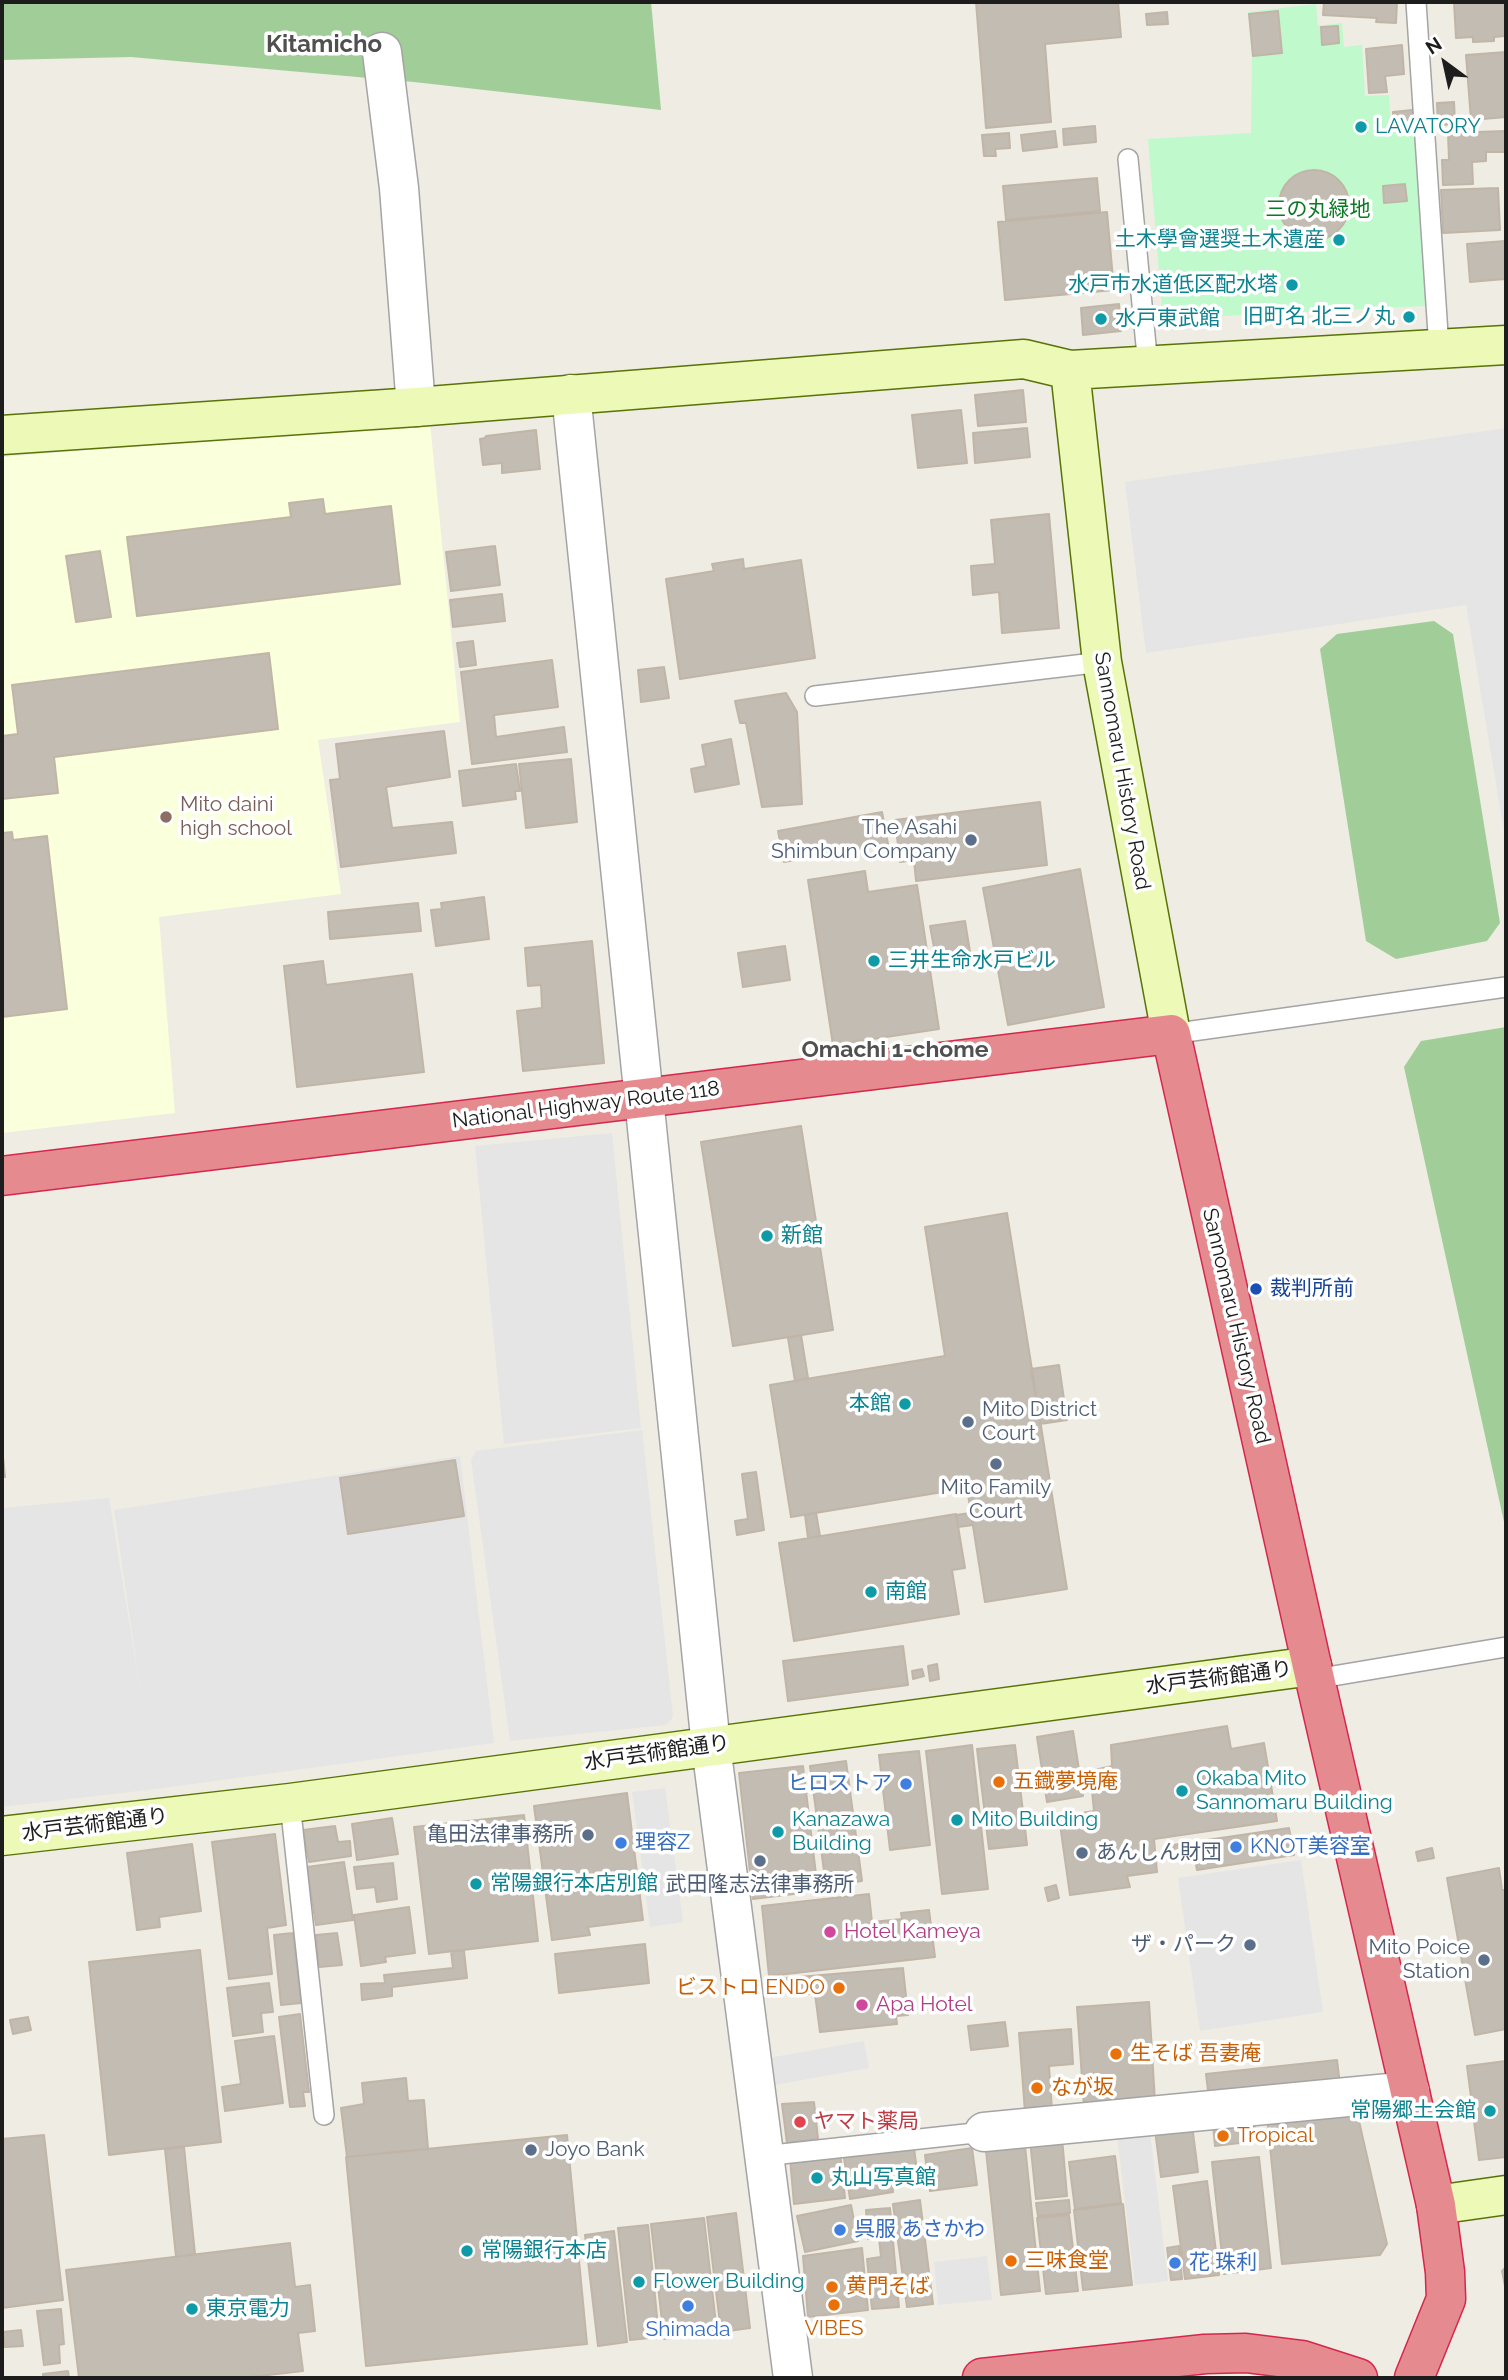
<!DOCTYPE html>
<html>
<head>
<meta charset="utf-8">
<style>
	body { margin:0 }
	#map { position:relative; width:1508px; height:2380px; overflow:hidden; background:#eeece3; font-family:Raleway,sans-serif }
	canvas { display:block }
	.frame { position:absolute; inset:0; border:4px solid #1d1d1d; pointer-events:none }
	.north { position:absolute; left:1410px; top:28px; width:70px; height:70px; -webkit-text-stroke:5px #fff; paint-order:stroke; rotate:327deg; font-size:19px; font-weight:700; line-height:28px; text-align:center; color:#1d1d1d }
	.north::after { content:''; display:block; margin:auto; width:24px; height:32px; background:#1d1d1d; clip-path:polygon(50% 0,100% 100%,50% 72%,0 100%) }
</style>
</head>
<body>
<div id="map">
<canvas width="1508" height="2380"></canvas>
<div class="frame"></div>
<div class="north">N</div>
</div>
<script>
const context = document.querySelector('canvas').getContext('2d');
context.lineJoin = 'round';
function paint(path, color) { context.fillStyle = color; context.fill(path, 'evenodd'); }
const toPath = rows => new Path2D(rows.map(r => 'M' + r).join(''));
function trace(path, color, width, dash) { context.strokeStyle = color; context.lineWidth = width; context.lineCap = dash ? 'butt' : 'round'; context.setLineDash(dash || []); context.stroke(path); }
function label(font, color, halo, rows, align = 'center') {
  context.font = font + ' Raleway,"Noto Sans JP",sans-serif'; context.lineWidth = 7; context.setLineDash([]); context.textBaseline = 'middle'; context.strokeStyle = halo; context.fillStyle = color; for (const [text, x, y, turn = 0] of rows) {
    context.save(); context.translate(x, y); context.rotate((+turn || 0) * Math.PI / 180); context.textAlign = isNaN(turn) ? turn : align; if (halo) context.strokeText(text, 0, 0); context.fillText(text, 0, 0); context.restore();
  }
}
paint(toPath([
	[430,423,460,722,318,740,341,894,159,917,175,1113,2,1133,2,457]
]), '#faffdc');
paint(toPath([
	[2,2,651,2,661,110,414,82,131,57,2,60],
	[1434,621,1453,634,1500,923,1487,941,1396,959,1366,941,1320,649,1337,634],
	[1506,1027,1506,1531,1404,1067,1421,1041]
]), '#a1cd98');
paint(toPath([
	[1316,4,1318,26,1342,23,1344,47,1362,45,1365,96,1389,95,1391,124,1417,122,1426,306,1163,319,1148,139,1251,133,1252,59,1248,12]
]), '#c0f9cc');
paint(toPath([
	[1506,428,1506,843,1466,605,1146,653,1125,482],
	[612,1133,641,1428,504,1444,475,1146],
	[642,1430,673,1716,671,1720,666,1725,510,1741,471,1460,476,1451],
	[460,1456,494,1743,156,1789,2,1807,2,1508,109,1498,142,1701,114,1510],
	[665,1788,683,1922,650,1927,632,1792],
	[1301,1860,1323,2012,1200,2031,1178,1878],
	[864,2041,869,2068,774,2085,769,2058],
	[1149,2124,1168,2281,1135,2285,1116,2128],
	[987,2256,992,2300,938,2305,934,2262]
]), '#e5e5e5');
const building = toPath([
	[976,2,1118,2,1121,37,1045,44,1051,122,986,128,976,2],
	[1324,2,1397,2,1396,23,1376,22,1377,18,1323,15,1324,2],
	[1454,2,1506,2,1505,36,1494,37,1494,41,1473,42,1473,37,1456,38,1454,2],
	[1278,11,1282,53,1253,56,1249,14,1278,11],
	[1167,12,1168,24,1147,25,1146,14,1167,12],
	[1338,26,1339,43,1322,45,1321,27,1338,26],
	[1402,45,1404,74,1385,76,1387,92,1369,93,1366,49,1402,45],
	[1506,52,1506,117,1471,120,1466,55,1506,52],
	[1454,102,1455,124,1438,125,1437,103,1454,102],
	[1412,110,1413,120,1393,121,1393,112,1412,110],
	[1366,121,1367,132,1357,132,1356,122,1366,121],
	[1095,126,1096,142,1064,145,1063,129,1095,126],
	[1055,131,1057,147,1023,151,1021,135,1055,131],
	[1506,131,1506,152,1486,152,1486,161,1472,162,1473,184,1443,185,1442,160,1449,160,1448,133,1506,131],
	[1009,133,1010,148,995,149,996,156,984,156,982,135,1009,133],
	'1279 205a35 35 0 1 1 70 0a35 35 0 1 1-70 0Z',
	[1097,178,1100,211,1006,220,1003,186,1097,178],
	[1405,184,1407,201,1384,203,1383,186,1405,184],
	[1498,188,1500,230,1443,233,1441,190,1498,188],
	[1107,212,1114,290,1005,300,998,222,1107,212],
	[1505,241,1506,291,1505,279,1470,282,1467,244,1505,241],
	[1119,304,1121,331,1083,335,1081,308,1119,304],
	[1023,390,1026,422,978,426,975,395,1023,390],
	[961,410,967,463,918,468,912,415,961,410],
	[1027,428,1030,457,975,463,973,433,1027,428],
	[536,430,540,469,502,473,502,463,483,465,480,439,485,438,486,436,536,430],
	[323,499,325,514,391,506,400,584,137,616,127,537,291,517,289,503,323,499],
	[1049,514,1059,628,1002,633,999,592,973,595,971,566,995,564,991,520,1049,514],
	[495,546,500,585,451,591,446,552,495,546],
	[100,551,111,617,76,622,66,556,100,551],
	[743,559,744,569,801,560,815,658,680,679,666,579,714,571,712,564,743,559],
	[502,594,505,621,453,627,450,600,502,594],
	[473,641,476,665,460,667,457,643,473,641],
	[269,653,278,729,54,757,58,793,2,799,2,736,18,734,12,685,269,653],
	[552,660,558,707,494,715,496,737,564,727,567,752,472,764,461,672,552,660],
	[664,667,669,698,641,702,638,670,664,667],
	[786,693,797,712,802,804,762,807,746,723,740,723,735,701,786,693],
	[444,731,450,777,386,787,392,828,452,822,456,853,341,867,330,780,340,779,336,744,444,731],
	[731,739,739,784,695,792,691,769,706,766,702,745,731,739],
	[571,759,577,822,526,828,519,764,571,759],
	[516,764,520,791,515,791,516,799,463,806,459,771,516,764],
	[1040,802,1047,865,916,881,914,860,900,862,895,820,1040,802],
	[882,812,888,844,784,862,778,831,882,812],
	[12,832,13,840,47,836,67,1009,2,1017,2,833,12,832],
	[1080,869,1104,1007,1008,1025,983,888,1080,869],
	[865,871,868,892,917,885,939,1029,833,1045,808,880,865,871],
	[484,897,489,939,436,946,431,910,442,909,441,903,484,897],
	[418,903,421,931,330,939,328,912,418,903],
	[965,921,970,952,936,958,930,926,965,921],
	[592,941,604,1063,523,1071,517,1011,542,1008,541,985,528,986,525,948,592,941],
	[785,946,790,980,743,987,738,953,785,946],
	[323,961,326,985,412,974,424,1072,297,1087,284,966,323,961],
	[801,1126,833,1330,733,1346,701,1142,801,1126],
	[1007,1213,1067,1589,985,1602,967,1488,791,1517,770,1385,945,1356,925,1227,1007,1213],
	[801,1335,808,1378,795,1381,788,1338,801,1335],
	[1059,1365,1067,1420,1040,1424,1031,1369,1059,1365],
	[2,1447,5,1477,2,1477,2,1447],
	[455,1460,464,1516,348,1534,340,1478,455,1460],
	[756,1472,764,1530,737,1535,735,1521,748,1519,742,1474,756,1472],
	[816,1513,820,1536,808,1538,805,1515,816,1513],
	[970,1513,973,1525,958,1527,956,1515,970,1513],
	[956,1514,965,1568,952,1570,959,1614,794,1641,779,1543,956,1514],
	[903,1646,908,1685,788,1701,783,1661,903,1646],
	[937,1664,939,1679,930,1681,928,1666,937,1664],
	[922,1669,924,1676,913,1679,912,1671,922,1669],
	[1227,1726,1231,1749,1264,1743,1277,1821,1154,1839,1157,1872,1127,1876,1130,1887,1070,1895,1059,1817,1094,1811,1090,1771,1112,1766,1111,1745,1227,1726],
	[1073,1731,1083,1796,1047,1802,1037,1737,1073,1731],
	[972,1745,988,1889,942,1894,926,1751,972,1745],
	[1015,1745,1027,1845,989,1849,977,1749,1015,1745],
	[919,1751,930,1845,890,1850,879,1755,919,1751],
	[846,1761,862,1881,826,1886,810,1766,846,1761],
	[803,1766,818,1891,753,1899,739,1773,803,1766],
	[627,1793,643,1920,588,1927,590,1935,552,1940,534,1806,627,1793],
	[524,1815,538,1941,429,1954,414,1827,524,1815],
	[392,1818,398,1854,357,1860,352,1824,392,1818],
	[335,1826,338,1842,350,1841,351,1856,309,1862,303,1830,335,1826],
	[1289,1828,1294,1855,1197,1870,1194,1854,1175,1858,1173,1845,1289,1828],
	[275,1834,286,1925,267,1928,272,1974,229,1979,212,1842,275,1834],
	[192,1844,201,1911,159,1917,160,1927,137,1930,127,1853,192,1844],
	[1432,1848,1434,1858,1418,1861,1416,1852,1432,1848],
	[344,1862,353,1920,316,1925,307,1867,344,1862],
	[393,1863,397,1899,377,1902,375,1887,357,1889,354,1867,393,1863],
	[1499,1868,1502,1890,1506,1890,1506,2029,1475,2035,1447,1878,1499,1868],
	[1056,1885,1059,1898,1048,1901,1045,1888,1056,1885],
	[869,1894,872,1922,902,1919,901,1913,929,1910,935,1957,769,1976,762,1906,869,1894],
	[409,1907,415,1953,385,1957,386,1962,361,1966,354,1915,409,1907],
	[293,1933,301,2003,281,2005,274,1935,293,1933],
	[337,1933,342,1965,319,1967,316,1935,337,1933],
	[645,1944,649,1983,559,1993,555,1954,645,1944],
	[200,1950,221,2142,109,2155,89,1962,200,1950],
	[451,1951,464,1951,467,1978,392,1987,392,1996,362,2000,361,1984,385,1983,384,1975,453,1968,451,1951],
	[903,1968,908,2015,896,2016,897,2024,820,2032,815,1994,789,1994,787,1978,903,1968],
	[269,1983,273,2012,261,2013,263,2032,233,2036,227,1988,269,1983],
	[1149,2002,1155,2102,1084,2107,1077,2007,1149,2002],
	[300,2014,309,2092,303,2092,305,2106,290,2107,279,2017,300,2014],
	[28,2017,31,2030,13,2034,10,2020,28,2017],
	[1005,2022,1008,2046,971,2050,968,2026,1005,2022],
	[1071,2029,1073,2064,1049,2066,1052,2110,1025,2112,1019,2033,1071,2029],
	[274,2036,283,2103,225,2111,222,2087,241,2084,235,2041,274,2036],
	[1337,2060,1340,2084,1209,2099,1206,2074,1337,2060],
	[1506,2061,1506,2157,1479,2160,1467,2066,1506,2061],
	[406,2078,408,2101,424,2100,428,2149,347,2157,341,2108,364,2104,362,2083,406,2078],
	[814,2102,818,2139,787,2143,782,2104,814,2102],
	[1356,2108,1387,2244,1380,2255,1282,2264,1267,2117,1356,2108],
	[1254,2120,1256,2141,1215,2146,1213,2125,1254,2120],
	[1192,2125,1198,2172,1161,2177,1155,2130,1192,2125],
	[44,2135,63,2300,2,2308,2,2139,44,2135],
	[567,2135,587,2344,366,2366,346,2157,567,2135],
	[1024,2136,1040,2291,1001,2295,985,2141,1024,2136],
	[1062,2137,1067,2196,1036,2199,1030,2140,1062,2137],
	[184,2147,195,2254,176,2257,165,2149,184,2147],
	[914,2148,917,2171,891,2175,893,2192,850,2199,844,2158,914,2148],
	[972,2148,977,2185,930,2191,925,2155,972,2148],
	[840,2152,845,2198,794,2204,790,2158,840,2152],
	[1115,2156,1121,2203,1075,2209,1069,2162,1115,2156],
	[1259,2157,1271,2268,1224,2274,1212,2162,1259,2157],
	[1207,2181,1219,2275,1185,2279,1173,2186,1207,2181],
	[920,2200,933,2304,907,2307,893,2204,920,2200],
	[1069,2200,1070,2213,1038,2216,1036,2203,1069,2200],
	[1123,2204,1132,2285,1083,2290,1074,2210,1123,2204],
	[851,2205,858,2241,805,2252,797,2216,851,2205],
	[890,2208,899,2307,872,2309,867,2259,881,2257,879,2238,868,2239,866,2210,890,2208],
	[736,2213,750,2328,721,2332,707,2217,736,2213],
	[1069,2215,1078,2291,1046,2294,1037,2218,1069,2215],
	[704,2218,717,2333,664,2339,651,2224,704,2218],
	[648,2225,659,2337,630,2340,618,2228,648,2225],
	[614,2231,627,2342,598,2346,585,2235,614,2231],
	[290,2243,295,2287,310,2285,315,2331,298,2333,303,2371,242,2378,79,2378,66,2270,290,2243],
	[1179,2246,1182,2279,1171,2280,1167,2248,1179,2246],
	[862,2248,868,2310,808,2317,803,2256,862,2248],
	[1506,2267,1506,2291,1502,2271,1506,2267],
	[61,2309,64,2344,59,2345,60,2363,44,2365,37,2311,61,2309],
	[21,2330,23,2346,5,2347,3,2332,21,2330],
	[68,2371,69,2378,43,2378,43,2374,68,2371]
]);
paint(building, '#c3bcb3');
trace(building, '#c0b5a6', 2);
const lane = toPath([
	[1416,2,1439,349],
	[1128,159,1148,366],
	[815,696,1102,662],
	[1171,1034,1506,987],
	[1315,1679,1506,1647],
	[290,1803,324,2115],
	[763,2156,984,2132]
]);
const street = toPath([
	[382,52,399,188,416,407],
	[571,394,711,1746,793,2378],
	[984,2132,1410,2091]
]);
const secondary = toPath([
	[1070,370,1102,662,1171,1034],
	[2,435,416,407,1024,359,1070,370,1506,345],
	[2,1836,290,1803,1312,1666],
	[1436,2205,1506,2195]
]);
const highway = toPath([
	[2,1176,1171,1034,1312,1666,1436,2205,1445,2272,1446,2299,1414,2378],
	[982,2378,1205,2354,1246,2353,1302,2360,1358,2378]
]);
trace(lane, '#a4a4a4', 22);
trace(street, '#a4a4a4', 41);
trace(secondary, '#597306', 41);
trace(highway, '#d7264b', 41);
trace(lane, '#fff', 19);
trace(street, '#fff', 38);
trace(secondary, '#edf9b7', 38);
trace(highway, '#e58b90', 38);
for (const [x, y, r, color] of [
	[1361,127,7,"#0f9aa8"],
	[1339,240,7,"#0f9aa8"],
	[1292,285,7,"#0f9aa8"],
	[1409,317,7,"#0f9aa8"],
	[1101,319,7,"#0f9aa8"],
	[166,817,7,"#8d6e63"],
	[971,840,7,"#5c6f8a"],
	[874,961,7,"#0f9aa8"],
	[767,1236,7,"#0f9aa8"],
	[1256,1289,7,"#1a4fb4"],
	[905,1404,7,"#0f9aa8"],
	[968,1422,7,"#5c6f8a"],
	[996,1464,7,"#5c6f8a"],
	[871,1592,7,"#0f9aa8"],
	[999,1782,7,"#e8710a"],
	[906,1784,7,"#3f7fe0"],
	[1182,1791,7,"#0f9aa8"],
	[957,1820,7,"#0f9aa8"],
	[778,1832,7,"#0f9aa8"],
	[588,1835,7,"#5c6f8a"],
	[621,1843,7,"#3f7fe0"],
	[1236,1847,7,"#3f7fe0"],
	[1082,1853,7,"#5c6f8a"],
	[760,1861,7,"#5c6f8a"],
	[476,1884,7,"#0f9aa8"],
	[830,1932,7,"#d1479c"],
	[1250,1945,7,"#5c6f8a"],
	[1484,1960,7,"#5c6f8a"],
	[839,1988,7,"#e8710a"],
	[862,2005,7,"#d1479c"],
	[1116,2054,7,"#e8710a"],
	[1037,2088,7,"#e8710a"],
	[1490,2111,7,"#0f9aa8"],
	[800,2122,7,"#e0444e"],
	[1223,2136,7,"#e8710a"],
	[531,2150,7,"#5c6f8a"],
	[817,2178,7,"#0f9aa8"],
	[840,2230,7,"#3f7fe0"],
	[467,2251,7,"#0f9aa8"],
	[1011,2261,7,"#e8710a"],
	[1175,2263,7,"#3f7fe0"],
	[639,2282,7,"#0f9aa8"],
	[832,2287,7,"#e8710a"],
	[834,2305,7,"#e8710a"],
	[688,2306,7,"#3f7fe0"],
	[192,2309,7,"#0f9aa8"]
]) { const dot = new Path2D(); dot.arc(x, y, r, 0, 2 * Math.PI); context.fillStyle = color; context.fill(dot); trace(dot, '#fff', 2.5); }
label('21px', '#0d838f', '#fff', [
	["LAVATORY",1375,127],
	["土木學會選奨土木遺産",1325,240,"right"],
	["水戸市水道低区配水塔",1278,285,"right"],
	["旧町名 北三ノ丸",1395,317,"right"],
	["水戸東武館",1115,319],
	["三井生命水戸ビル",888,961],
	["新館",781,1236],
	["本館",891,1404,"right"],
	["南館",885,1592],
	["Okaba Mito",1196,1779],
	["Sannomaru Building",1196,1803],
	["Kanazawa",792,1820],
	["Building",792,1844],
	["Mito Building",971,1820],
	["常陽銀行本店別館",490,1884],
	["常陽郷土会館",1476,2111,"right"],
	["丸山写真館",831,2178],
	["常陽銀行本店",481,2251],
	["Flower Building",653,2282],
	["東京電力",206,2309]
], 'left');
label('21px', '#0c7a24', '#fff', [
	["三の丸緑地",1318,210]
]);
label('21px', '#1d1d1d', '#fff', [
	["Sannomaru History Road",1122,771,80],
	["National Highway Route 118",586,1105,-7],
	["Sannomaru History Road",1236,1326,77],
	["水戸芸術館通り",1219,1678,-7],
	["水戸芸術館通り",657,1753,-8],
	["水戸芸術館通り",95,1825,-7]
]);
label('21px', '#785e54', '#fff', [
	["Mito daini",180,805],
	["high school",180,829]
], 'left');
label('21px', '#4e5e75', '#fff', [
	["The Asahi",957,828],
	["Shimbun Company",957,852],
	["Mito District",982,1410,"left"],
	["Court",982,1434,"left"],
	["Mito Family",996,1488,"center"],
	["Court",996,1512,"center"],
	["亀田法律事務所",574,1835],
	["あんしん財団",1096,1853,"left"],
	["武田隆志法律事務所",760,1885,"center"],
	["ザ・パーク",1236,1945],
	["Mito Poice",1470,1948],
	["Station",1470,1972],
	["Joyo Bank",545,2150,"left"]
], 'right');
label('21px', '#164399', '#fff', [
	["裁判所前",1270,1289]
], 'left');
label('21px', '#c56008', '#fff', [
	["五鐡夢境庵",1013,1782],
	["ビストロ ENDO",825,1988,"right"],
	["生そば 吾妻庵",1130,2054],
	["なが坂",1051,2088],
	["Tropical",1237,2136],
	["三味食堂",1025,2261],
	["黄門そば",846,2287],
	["VIBES",834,2329,"center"]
], 'left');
label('21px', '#366cbe', '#fff', [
	["ヒロストア",892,1784,"right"],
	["理容Z",635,1843],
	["KNOT美容室",1250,1847],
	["呉服 あさかわ",854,2230],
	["花 珠利",1189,2263],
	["Shimada",688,2330,"center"]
], 'left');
label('21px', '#b23c85', '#fff', [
	["Hotel Kameya",844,1932],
	["Apa Hotel",876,2005]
], 'left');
label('21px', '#be3a42', '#fff', [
	["ヤマト薬局",814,2122]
], 'left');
label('bold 23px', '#505050', '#fff', [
	["Omachi 1-chome",895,1050]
]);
label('bold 24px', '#505050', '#fff', [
	["Kitamicho",324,45]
]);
</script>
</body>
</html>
